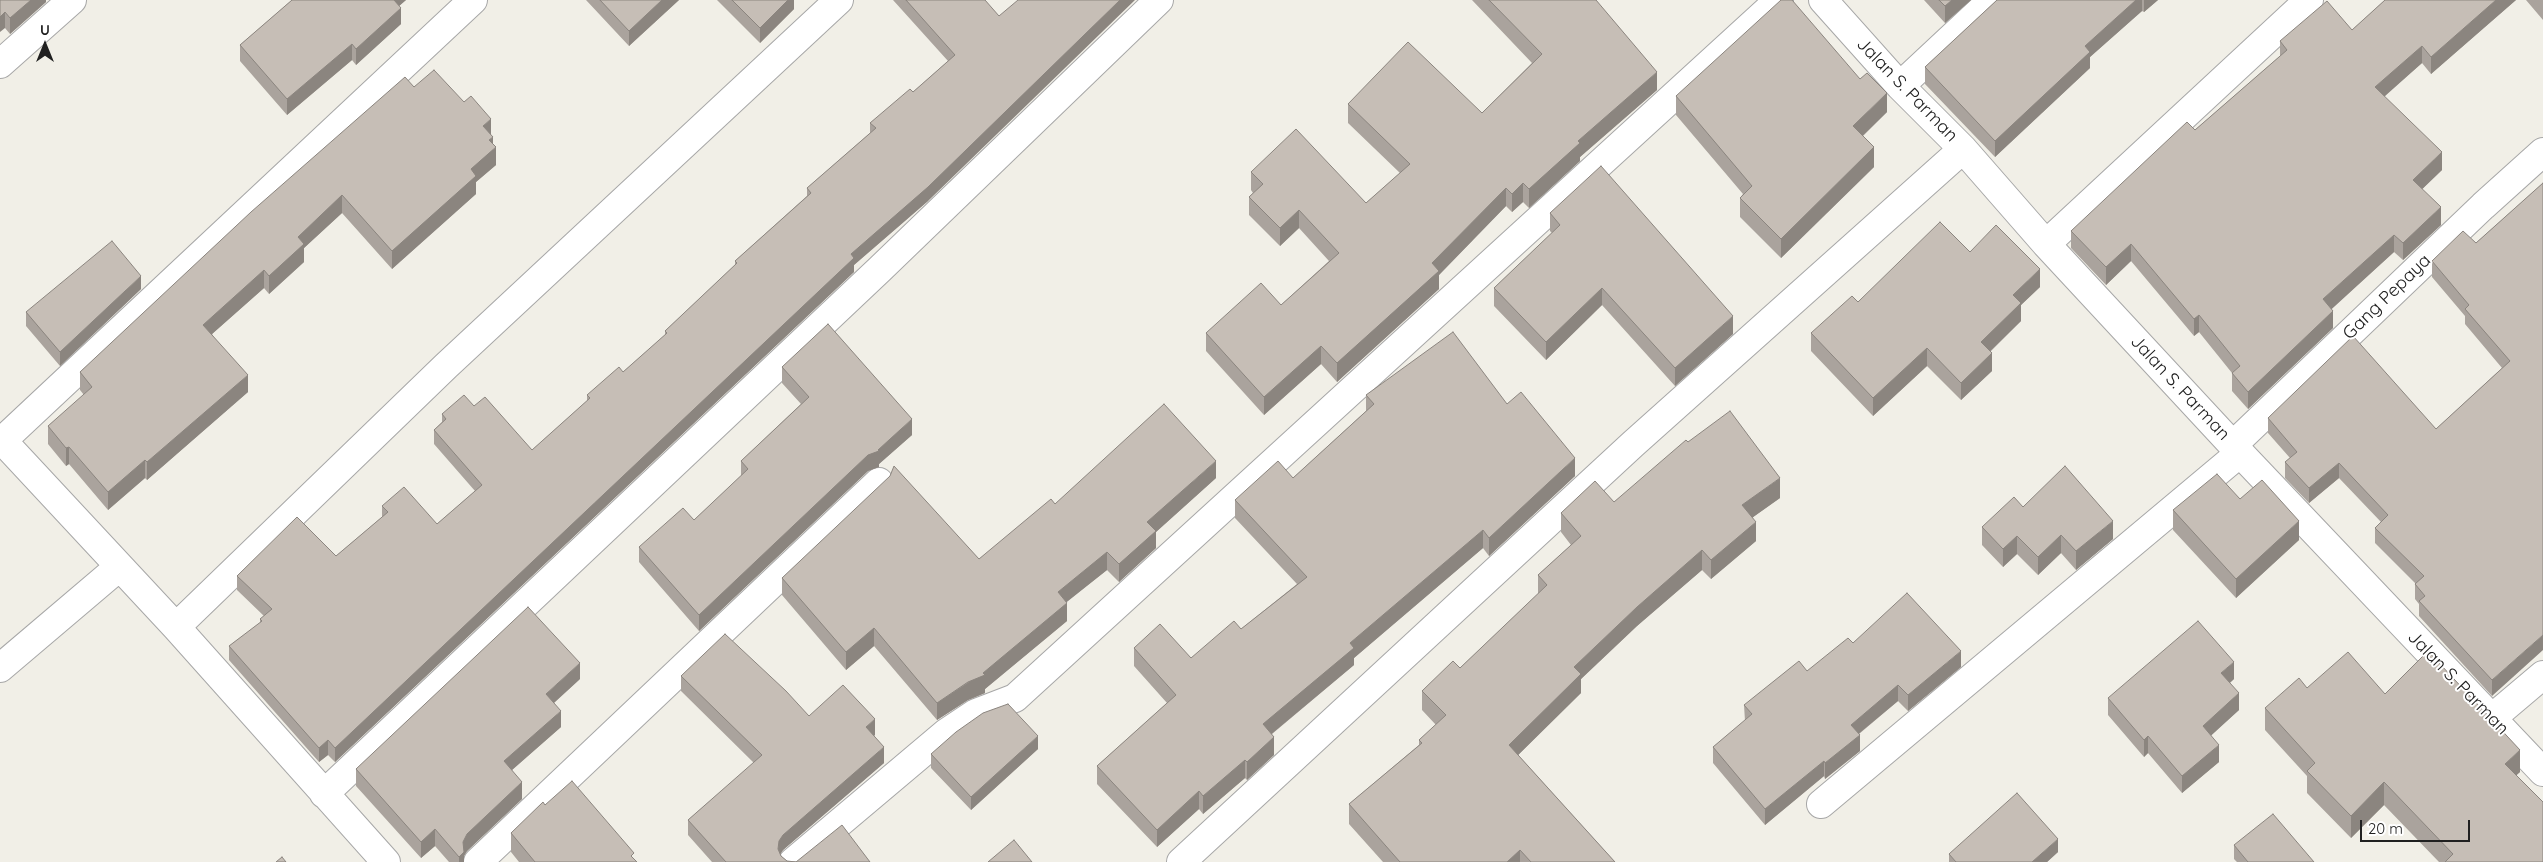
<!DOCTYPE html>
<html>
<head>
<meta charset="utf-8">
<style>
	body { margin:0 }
	#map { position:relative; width:2543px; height:862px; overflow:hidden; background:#f1efe7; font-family:Quicksand,sans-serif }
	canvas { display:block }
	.north { position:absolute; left:20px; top:20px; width:50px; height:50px; -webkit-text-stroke:4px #fff; paint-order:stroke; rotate:0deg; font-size:14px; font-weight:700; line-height:20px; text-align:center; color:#202020 }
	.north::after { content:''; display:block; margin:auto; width:18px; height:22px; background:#202020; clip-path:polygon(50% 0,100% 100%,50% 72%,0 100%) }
	.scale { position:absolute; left:2360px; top:820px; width:110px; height:22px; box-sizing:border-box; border:2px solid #202020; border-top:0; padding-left:6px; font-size:15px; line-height:18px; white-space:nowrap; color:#202020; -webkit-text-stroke:4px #fff; paint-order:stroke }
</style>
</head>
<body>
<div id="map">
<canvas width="2543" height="862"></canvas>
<div class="north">U</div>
<div class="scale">20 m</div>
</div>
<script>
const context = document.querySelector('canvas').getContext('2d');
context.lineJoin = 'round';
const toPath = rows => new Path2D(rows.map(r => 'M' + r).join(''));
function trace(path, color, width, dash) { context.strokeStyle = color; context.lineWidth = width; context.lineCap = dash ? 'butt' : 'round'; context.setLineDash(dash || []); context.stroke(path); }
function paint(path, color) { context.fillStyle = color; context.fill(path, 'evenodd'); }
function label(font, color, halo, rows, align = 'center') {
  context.font = font + ' Quicksand,sans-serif'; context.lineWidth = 4; context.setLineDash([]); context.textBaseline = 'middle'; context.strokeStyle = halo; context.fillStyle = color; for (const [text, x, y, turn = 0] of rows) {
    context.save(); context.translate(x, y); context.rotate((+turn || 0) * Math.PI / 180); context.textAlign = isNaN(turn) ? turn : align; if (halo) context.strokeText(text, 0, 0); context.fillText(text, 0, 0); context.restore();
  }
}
const minor = toPath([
	[1823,0,1900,86,1963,149,2046,244,2240,453,2543,772],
	[0,64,72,0],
	[1900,86,1992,0],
	[2046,244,2309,0],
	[0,438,176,627,386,862],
	[2,441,473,0],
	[2233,445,2483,206,2543,152],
	[176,627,446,366,839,0],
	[0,668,119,567],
	[2492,718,2543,675],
	[324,794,880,269,1159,0],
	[1821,804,2240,453],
	[478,862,879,482],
	[793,862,946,733,976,713,1015,698,1779,0],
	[1181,862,1633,444,1963,149]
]);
trace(minor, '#a7a7a7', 30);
trace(minor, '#fff', 28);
paint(toPath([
	[0,0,46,0,46,2,10,34,5,28],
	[292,0,406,0,399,6,401,24,356,65,352,60,287,115,240,61,240,45],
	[586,0,679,0,629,46],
	[717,0,794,0,794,9,760,43],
	[893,0,985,0,928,201,854,265,854,272,335,762,328,755,319,762,229,660,229,646,260,623,260,619,264,616,237,590,237,576,336,556,382,517,382,506,437,524,475,491,434,444,434,430,442,422,442,414,474,406,532,450,587,401,587,395,623,372,665,335,665,331,735,265,735,261,807,196,807,188,870,133,870,123,913,92,948,61],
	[1472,0,1596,0,1657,90,1580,157,1580,161,1529,208,1523,202,1512,212,1506,206,1439,275,1439,289,1337,382,1321,364,1264,415,1206,351,1206,333,1281,305,1329,261,1299,228,1280,246,1249,215,1249,197,1253,193,1251,190,1251,172,1366,203,1400,173,1348,123,1348,104,1482,113,1532,63],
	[1924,0,1971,0,1945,23],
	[1997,0,2158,0,2144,12,2142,11,2090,57,2090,68,1995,157,1925,84,1925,67],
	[2385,0,2516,0,2431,74,2422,63,2384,96,2442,170,2422,189,2441,225,2403,260,2394,252,2331,309,2333,328,2248,409,2232,391,2232,373,2199,332,2194,336,2131,261,2106,285,2071,248,2071,231,2195,130,2280,56,2280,41,2352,30],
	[2526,0,2543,0,2543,20],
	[414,87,493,144,496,165,476,182,476,194,392,269,342,213,304,248,304,262,269,294,264,288,212,334,248,392,147,480,145,478,108,510,69,464,66,466,48,444,48,426,84,395,80,390,80,372],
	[1676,96,1887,112,1863,136,1874,167,1781,258,1740,217,1740,198,1743,194,1676,115],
	[2543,183,2492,696,2419,616,2419,604,2415,599,2415,583,2375,543,2375,528,2381,522,2339,478,2309,503,2285,478,2285,462,2290,458,2268,433,2268,418,2436,429,2502,368,2465,324,2465,316,2432,277,2432,261,2476,243],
	[1550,213,1733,334,1675,386,1602,305,1546,360,1494,306,1494,288,1552,233,1550,231],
	[1970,252,2040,287,2021,305,2021,321,1991,351,1992,371,1961,400,1927,366,1873,416,1811,351,1811,333,1858,302],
	[141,289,60,366,26,326,26,312],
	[782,367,912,435,879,464,879,467,868,471,699,631,639,562,639,547,694,520,741,476,741,461,801,404,782,383],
	[1366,395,1507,404,1575,476,1489,556,1483,548,1354,658,1354,665,1272,734,1274,755,1247,780,1245,778,1203,814,1199,809,1157,847,1097,784,1097,766,1167,703,1134,666,1134,648,1191,658,1241,629,1297,584,1235,518,1235,500,1293,478,1366,411],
	[1688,442,1780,498,1753,517,1756,541,1711,579,1702,570,1637,626,1581,679,1581,693,1518,755,1615,862,1383,862,1349,824,1349,804,1419,745,1419,740,1436,725,1422,710,1422,691,1460,668,1538,594,1538,575,1571,545,1561,532,1561,513,1614,502],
	[1216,478,1156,532,1156,548,1119,582,1107,570,1066,602,1067,621,985,689,985,693,968,700,937,720,874,646,846,670,782,595,782,578,979,559,1055,504],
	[2240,499,2299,540,2236,598,2173,530,2173,510],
	[2023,507,2113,539,2076,570,2061,553,2038,575,2017,554,2003,567,1982,545,1982,527],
	[1853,643,1961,667,1908,711,1898,701,1859,734,1860,751,1825,779,1824,776,1765,825,1713,763,1713,747,1745,721,1744,705,1807,671],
	[681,676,809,716,875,735,873,736,884,763,783,850,780,854,781,856,787,861,796,862,870,862,712,862,688,835,688,820,754,763,681,691],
	[580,679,554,703,561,727,512,770,522,799,467,851,464,856,464,862,449,862,435,846,421,858,356,786,356,769],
	[2234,679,2230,683,2239,710,2211,735,2219,762,2182,793,2148,753,2144,757,2108,715,2108,698],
	[2307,688,2385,694,2520,772,2516,775,2543,862,2439,862,2384,805,2351,838,2307,793,2307,776,2265,730,2265,708],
	[1038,749,971,810,931,768,931,754],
	[545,805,634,859,637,862,519,862,511,852,511,833],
	[2234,845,2314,862,2237,862,2234,859],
	[2058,852,2047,862,1949,862,1949,854]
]), '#aaa39d');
paint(toPath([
	[31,0,46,0,46,2,10,34,10,18],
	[391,0,406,0,391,13],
	[662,0,679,0,629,46,629,31],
	[788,0,794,0,794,9,760,43,760,28],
	[1120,0,1135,0,928,201,854,265,854,272,335,762,335,748,851,254],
	[1952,0,1971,0,1945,23,1945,6],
	[2136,0,2142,0,2142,11,2090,57,2090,68,1995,157,1995,141,2085,46],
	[2144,0,2158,0,2144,12],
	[2496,0,2516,0,2431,74,2431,57],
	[401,8,401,24,356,65,356,49],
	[5,12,5,28,0,32,0,17],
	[352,44,352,60,287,115,287,99],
	[2422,46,2422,63,2375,105,2375,87],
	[1657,72,1657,90,1580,157,1580,161,1529,208,1529,189,1578,141],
	[1887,93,1887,112,1853,145,1853,126],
	[491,119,491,137,483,126],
	[493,137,493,150,496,147,496,165,476,182,476,194,392,269,392,251,471,169,489,140],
	[1874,147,1874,167,1781,258,1781,239],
	[2442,152,2442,170,2413,198,2413,180],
	[1523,183,1523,202,1512,212,1512,194],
	[1506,188,1506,206,1439,275,1439,289,1337,382,1337,363,1432,263],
	[342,195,342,213,304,248,304,262,269,294,269,276,298,237],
	[2441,207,2441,225,2403,260,2403,243],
	[1299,210,1299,228,1280,246,1280,228],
	[2394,235,2394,252,2323,317,2323,299],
	[2131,244,2131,261,2106,285,2106,267],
	[2040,269,2040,287,2021,305,2021,321,1981,360,1981,342,2013,295],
	[264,270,264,288,203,342,203,325],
	[141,276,141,289,60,366,60,352],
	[1602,288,1602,305,1546,360,1546,342],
	[2333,311,2333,328,2248,409,2248,392],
	[2199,315,2199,332,2194,336,2194,319],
	[1733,316,1733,334,1675,386,1675,368],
	[1321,346,1321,364,1264,415,1264,397],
	[1927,348,1927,366,1873,416,1873,398],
	[1992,353,1992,371,1961,400,1961,383],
	[248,375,248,392,147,480,147,462],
	[912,419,912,435,879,464,879,467,868,471,699,631,699,615,868,455,878,450],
	[69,447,69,464,66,466,66,448],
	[1575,458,1575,476,1489,556,1489,538],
	[145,460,145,478,108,510,108,492],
	[1216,461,1216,478,1156,532,1156,548,1119,582,1119,564,1147,522],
	[2339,463,2339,478,2309,503,2309,488],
	[1780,478,1780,498,1742,525,1742,505],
	[2113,521,2113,539,2076,570,2076,551],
	[2299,521,2299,540,2236,598,2236,579],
	[1756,522,1756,541,1711,579,1711,560],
	[1483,530,1483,548,1354,658,1354,665,1263,741,1263,724,1350,643],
	[2061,535,2061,553,2038,575,2038,557],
	[2017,536,2017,554,2003,567,2003,549],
	[1702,550,1702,570,1637,626,1581,679,1581,693,1509,764,1509,745,1574,667,1637,607],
	[1107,552,1107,570,1058,609,1058,592],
	[1067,603,1067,621,985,689,985,693,968,700,937,720,937,703,983,673],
	[874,628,874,646,846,670,846,652],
	[2543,635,2543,650,2492,696,2492,680],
	[1961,651,1961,667,1908,711,1908,695],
	[2234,662,2234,679,2221,690,2221,673],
	[580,663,580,679,546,710,546,694],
	[1898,685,1898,701,1851,740,1851,725],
	[2239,693,2239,710,2203,743,2203,726],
	[561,711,561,727,504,777,504,761],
	[875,719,875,735,866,743,866,727],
	[1860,735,1860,751,1825,779,1825,763],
	[1038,736,1038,749,971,810,971,797],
	[2148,736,2148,753,2144,757,2144,740],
	[1274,737,1274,755,1247,780,1247,762],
	[328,740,328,755,319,762,319,748],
	[2219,745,2219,762,2182,793,2182,776],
	[884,747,884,763,783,850,779,856,778,849,779,841,783,835],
	[2520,750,2520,772,2505,786,2505,764],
	[1245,760,1245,778,1203,814,1203,796],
	[1824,761,1824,776,1765,825,1765,809],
	[522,782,522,799,467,851,464,856,464,862,459,862,459,857,463,842,467,834],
	[2384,782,2384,805,2351,838,2351,816],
	[1199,791,1199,809,1157,847,1157,830],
	[435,829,435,846,421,858,421,842],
	[2058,839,2058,852,2047,862,2032,862],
	[1520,850,1520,862,1507,862]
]), '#8b857f');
const building = toPath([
	[0,0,31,0,10,18,5,12,0,17,0,0],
	[292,0,394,0,401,8,356,49,352,44,287,99,240,45,292,0],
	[600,0,662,0,629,31,600,0],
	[732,0,788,0,760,28,732,0],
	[906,0,985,0,999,16,1018,0,1120,0,928,187,851,254,854,258,335,748,328,740,319,748,229,646,262,621,260,619,272,609,237,576,297,517,336,556,388,512,382,506,404,487,437,524,482,485,434,430,446,419,442,414,464,395,474,406,485,397,532,450,590,398,587,395,619,367,623,372,667,333,665,331,737,263,735,261,811,193,807,188,876,128,870,123,910,89,913,92,955,55,906,0],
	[1489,0,1596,0,1657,72,1578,141,1580,143,1529,189,1523,183,1512,194,1506,188,1432,263,1439,271,1337,363,1321,346,1264,397,1206,333,1261,283,1281,305,1339,253,1299,210,1280,228,1249,197,1263,184,1251,172,1296,129,1366,203,1410,164,1348,104,1408,42,1482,113,1542,54,1489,0],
	[1781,0,1792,0,1860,79,1867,73,1887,93,1853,126,1874,147,1781,239,1740,198,1752,186,1676,96,1781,0],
	[1939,0,1952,0,1945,6,1939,0],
	[1997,0,2136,0,2085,46,2090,52,1995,141,1925,67,1997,0],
	[2385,0,2496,0,2431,57,2422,46,2375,87,2442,152,2413,180,2441,207,2403,243,2394,235,2323,299,2333,311,2248,392,2232,373,2240,366,2199,315,2194,319,2131,244,2106,267,2071,231,2187,122,2195,130,2287,50,2280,41,2327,1,2352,30,2385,0],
	[434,70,464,102,471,96,491,119,483,126,493,137,489,140,496,147,471,169,476,176,392,251,342,195,298,237,304,244,269,276,264,270,203,325,248,375,147,462,145,460,108,492,69,447,66,448,48,426,92,387,80,372,251,212,405,77,414,87,434,70],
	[1601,166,1733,316,1675,368,1602,288,1546,342,1494,288,1560,225,1550,213,1601,166],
	[2543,183,2543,635,2492,680,2419,601,2425,596,2415,584,2424,576,2375,528,2388,515,2339,463,2309,488,2285,462,2297,452,2268,418,2353,336,2436,429,2510,361,2465,309,2469,305,2432,261,2463,231,2476,243,2543,183],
	[1940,222,1970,252,1996,225,2040,269,2013,295,2021,303,1981,342,1992,353,1961,383,1927,348,1873,398,1811,333,1852,296,1858,302,1940,222],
	[112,241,141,276,60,352,26,312,112,241],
	[828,324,912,419,878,450,879,451,868,455,699,615,639,547,683,508,694,520,748,469,741,461,809,397,782,367,828,324],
	[1453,332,1507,404,1521,392,1575,458,1489,538,1483,530,1350,643,1354,648,1263,724,1274,737,1247,762,1245,760,1203,796,1199,791,1157,830,1097,766,1176,695,1134,648,1160,624,1191,658,1234,621,1241,629,1307,577,1235,500,1278,461,1293,478,1374,404,1366,395,1453,332],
	[1164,404,1216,461,1147,522,1156,531,1119,564,1107,552,1058,592,1067,603,983,673,985,675,968,682,937,703,874,628,846,652,782,578,890,476,894,466,979,559,1051,499,1055,504,1164,404],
	[1730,411,1780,478,1742,505,1756,522,1711,560,1702,550,1637,607,1574,667,1581,674,1509,745,1615,862,1531,862,1520,850,1507,862,1400,862,1349,804,1422,743,1419,740,1446,715,1422,691,1453,661,1460,668,1547,585,1538,575,1581,536,1561,513,1595,481,1614,502,1686,440,1688,442,1730,411],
	[2065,466,2113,521,2076,551,2061,535,2038,557,2017,536,2003,549,1982,527,2014,497,2023,507,2065,466],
	[2217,474,2240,499,2262,480,2299,521,2236,579,2173,510,2217,474],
	[1907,593,1961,651,1908,695,1898,685,1851,725,1860,735,1825,763,1824,761,1765,809,1713,747,1752,714,1744,705,1799,661,1807,671,1848,638,1853,643,1907,593],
	[528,607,580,663,546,694,561,711,504,761,522,782,467,834,463,842,464,852,459,857,435,829,421,842,356,769,528,607],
	[2198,621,2234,662,2221,673,2239,693,2203,726,2219,745,2182,776,2148,736,2144,740,2108,698,2198,621],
	[725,634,786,691,809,716,843,685,875,719,866,727,884,747,783,835,779,841,778,849,781,856,787,861,796,862,842,825,870,862,726,862,688,820,762,755,681,676,725,634],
	[2428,651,2520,750,2505,764,2543,802,2543,862,2445,862,2453,854,2384,782,2351,816,2307,771,2315,763,2265,708,2299,678,2307,688,2348,652,2385,694,2428,651],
	[1008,704,1038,736,971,797,931,754,956,732,983,713,1008,704],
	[572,781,634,853,631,856,637,862,535,862,511,833,543,802,545,805,572,781],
	[2017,793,2058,839,2032,862,1956,862,1949,854,2017,793],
	[2273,814,2314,862,2248,862,2234,845,2273,814],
	[1014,840,1032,862,988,862,1014,840],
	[282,857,286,862,276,862,282,857]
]);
paint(building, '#c6beb6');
trace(building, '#8b857f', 1);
label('18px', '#202020', '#fff', [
	["Jalan S. Parman",1907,90,46],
	["Gang Pepaya",2387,297,-44],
	["Jalan S. Parman",2180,388,47],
	["Jalan S. Parman",2458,683,46]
]);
</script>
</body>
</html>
